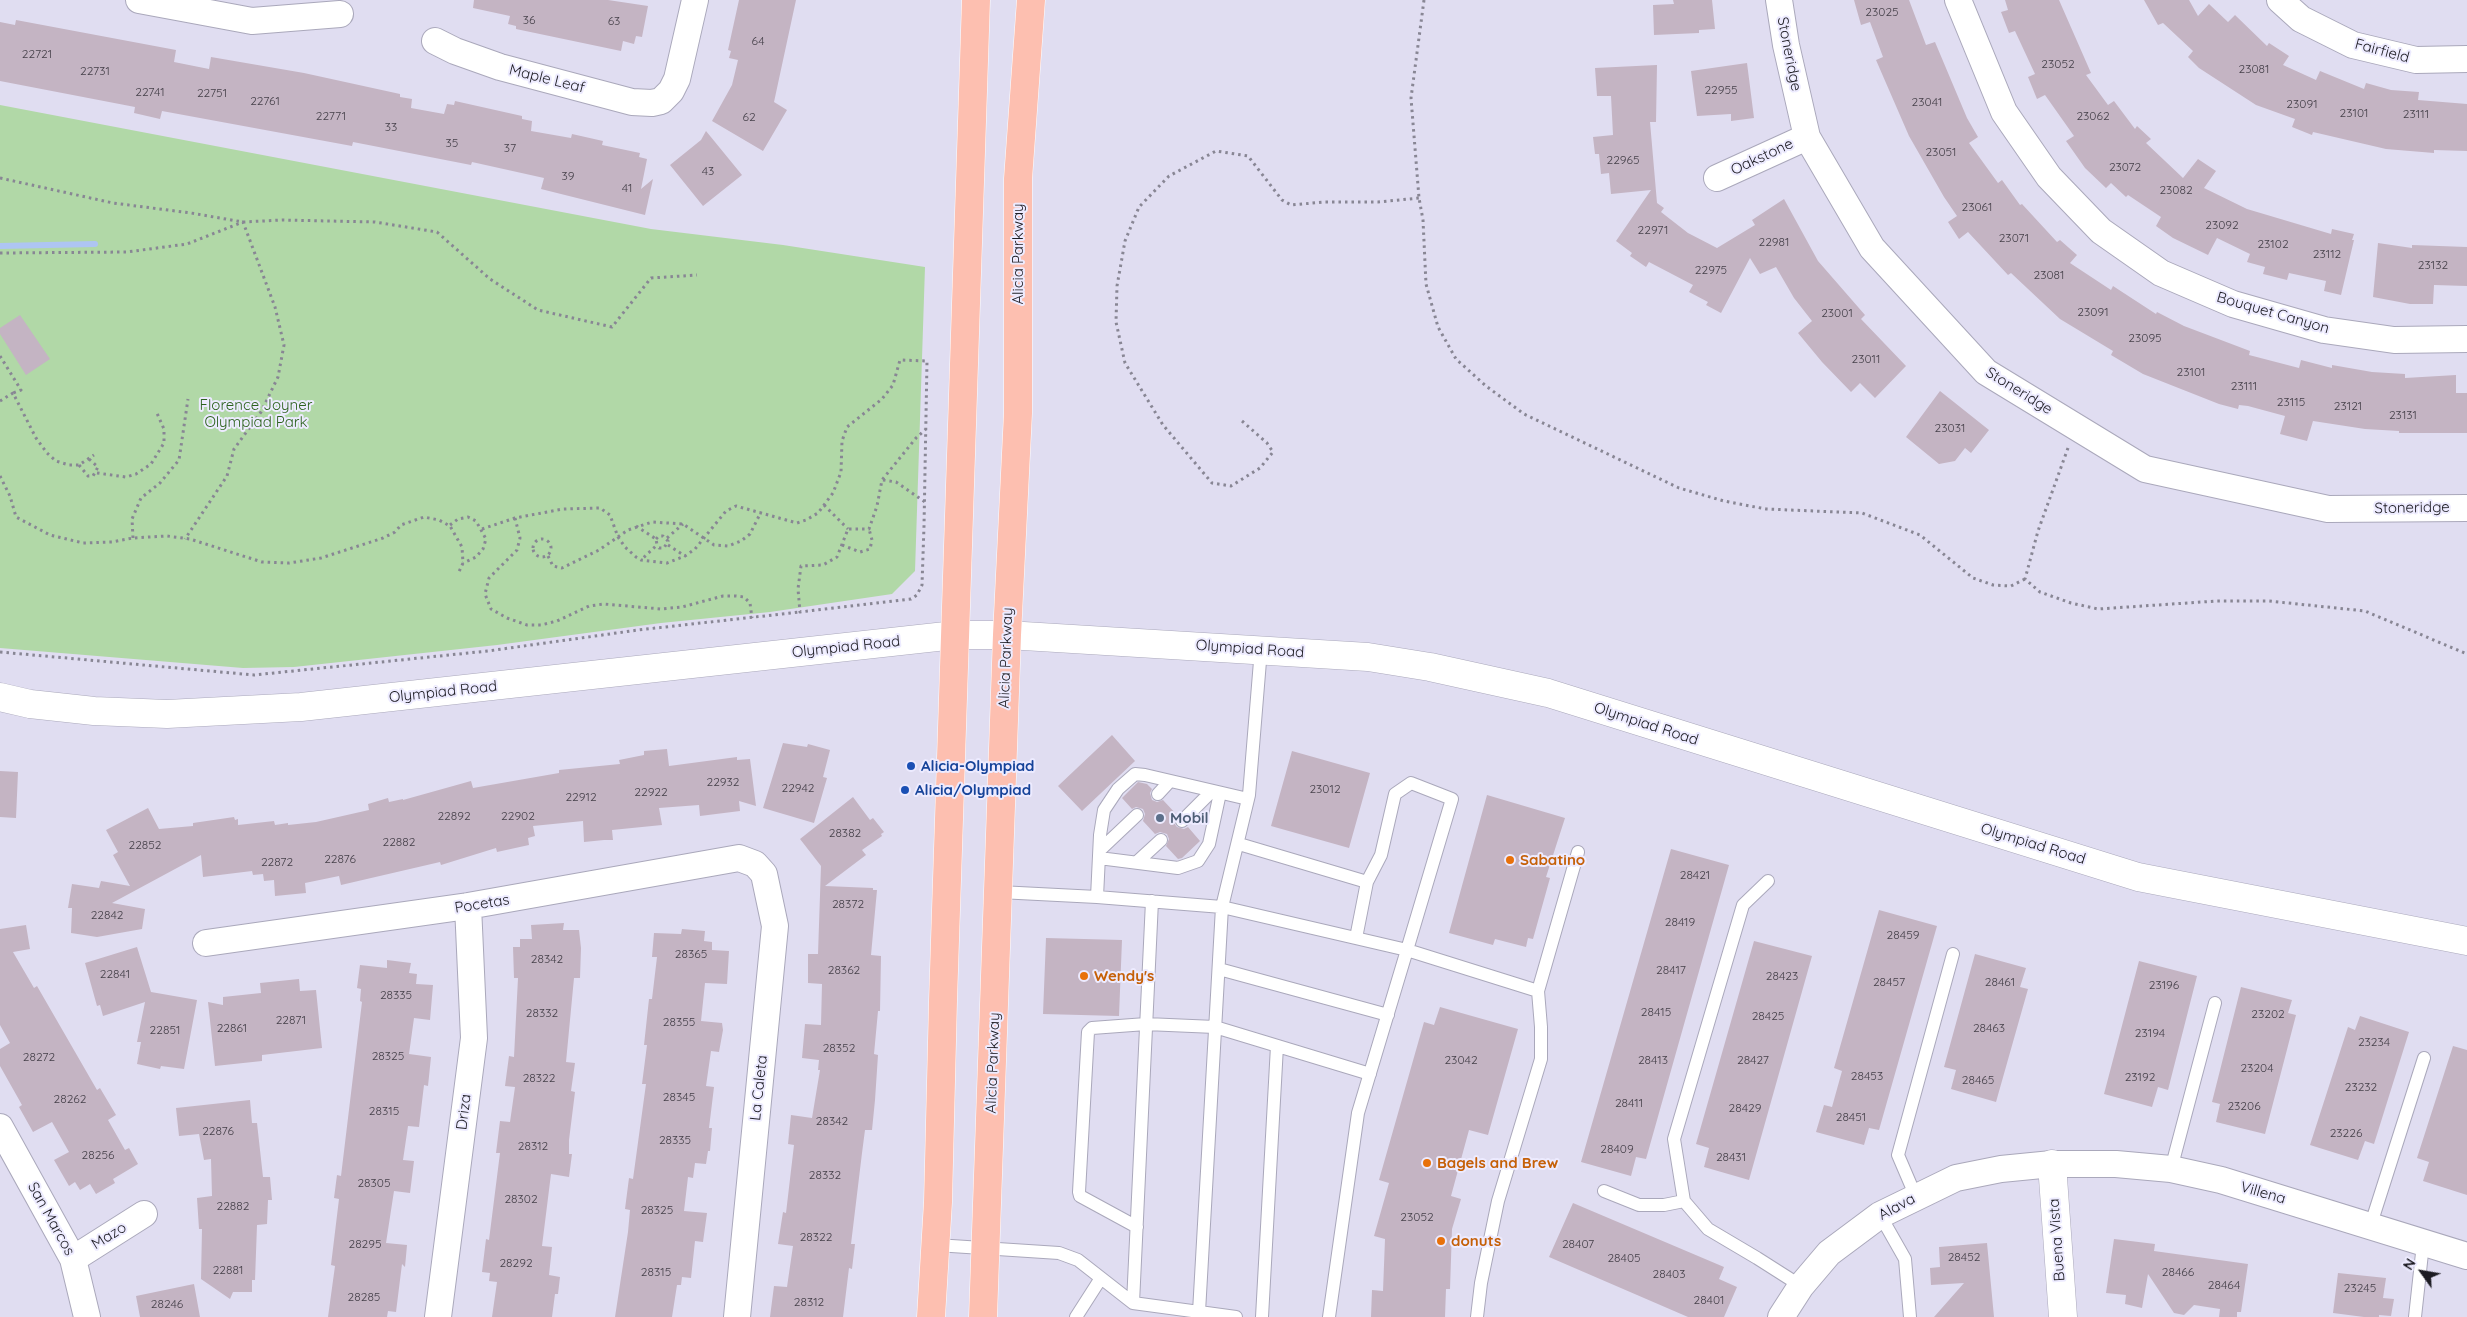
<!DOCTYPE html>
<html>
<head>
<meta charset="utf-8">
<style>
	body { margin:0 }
	#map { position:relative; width:2467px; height:1317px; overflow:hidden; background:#e0ddf1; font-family:Quicksand,sans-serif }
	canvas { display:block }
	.north { position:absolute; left:2397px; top:1247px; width:50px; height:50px; -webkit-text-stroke:4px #edebff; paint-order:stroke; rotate:302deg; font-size:14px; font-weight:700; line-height:20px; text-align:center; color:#1c1b22 }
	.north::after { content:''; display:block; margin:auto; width:18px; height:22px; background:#1c1b22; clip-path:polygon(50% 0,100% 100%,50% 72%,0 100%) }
</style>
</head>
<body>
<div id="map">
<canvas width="2467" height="1317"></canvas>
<div class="north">N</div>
</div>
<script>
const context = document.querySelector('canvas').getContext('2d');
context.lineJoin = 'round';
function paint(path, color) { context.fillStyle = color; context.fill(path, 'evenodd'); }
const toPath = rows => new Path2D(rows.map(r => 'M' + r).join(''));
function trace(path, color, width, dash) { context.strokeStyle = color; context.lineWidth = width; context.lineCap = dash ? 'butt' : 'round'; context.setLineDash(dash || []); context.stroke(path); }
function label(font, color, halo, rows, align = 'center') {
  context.font = font + ' Quicksand,sans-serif'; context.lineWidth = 4; context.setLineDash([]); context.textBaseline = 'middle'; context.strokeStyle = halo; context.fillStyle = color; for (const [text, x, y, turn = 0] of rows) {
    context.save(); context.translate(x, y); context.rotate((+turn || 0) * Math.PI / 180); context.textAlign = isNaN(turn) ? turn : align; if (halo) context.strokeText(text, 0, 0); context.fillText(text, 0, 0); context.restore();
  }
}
paint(toPath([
	[0,105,651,229,783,245,925,267,915,571,892,594,770,612,661,623,497,645,294,667,243,668,0,648]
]), '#b1d8a7');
trace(toPath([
	[0,246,95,244]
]), '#aec5f2', 6);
paint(toPath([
	[474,0,608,0,648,6,642,37,636,36,634,44,623,41,621,51,516,29,516,26,508,24,510,16,473,8],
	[739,0,796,0,774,102,787,110,763,151,712,121,732,85,738,60,729,58,731,51,728,50],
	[1673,0,1712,0,1715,29,1699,30,1699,33,1654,35,1653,5,1674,4],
	[1854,0,1909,0,1926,45,1935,42,1967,118,1978,137,1969,143,1998,183,2002,180,2020,205,2022,204,2057,242,2060,240,2077,255,2070,263,2111,290,2113,286,2156,314,2157,312,2184,326,2250,351,2249,355,2299,368,2301,360,2332,368,2332,365,2372,372,2405,374,2405,378,2456,375,2456,393,2467,393,2467,433,2399,433,2399,431,2365,429,2313,421,2307,441,2280,434,2285,416,2248,406,2239,405,2238,409,2219,404,2143,374,2111,355,2113,351,2060,319,2011,273,2008,275,1968,232,1959,239,1948,222,1957,216,1944,197,1909,136,1876,60,1883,57,1870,22,1861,25],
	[2005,0,2059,0,2091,73,2086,75,2108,105,2114,101,2135,129,2137,126,2151,139,2146,143,2183,178,2198,159,2216,171,2204,188,2247,209,2331,234,2332,229,2354,234,2352,240,2354,240,2341,295,2324,291,2326,281,2289,273,2287,280,2263,274,2265,267,2247,262,2250,254,2217,238,2208,255,2173,238,2156,226,2161,217,2128,195,2126,197,2111,183,2106,188,2085,168,2066,141,2074,136,2045,95,2037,99,2028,77,2035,74,2015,31,2009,33,2001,12,2008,10],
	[2144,0,2189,0,2198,16,2209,4,2228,22,2235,15,2267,46,2269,43,2289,56,2283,65,2316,80,2320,71,2364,89,2366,83,2391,90,2419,92,2418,100,2467,104,2467,151,2434,150,2434,153,2386,149,2313,132,2312,135,2292,127,2295,119,2256,105,2199,68,2188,57,2193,51,2163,23,2158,25],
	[16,20,176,50,174,62,209,69,211,57,304,73,400,94,400,97,412,99,411,108,444,114,447,104,454,105,455,101,522,116,522,119,532,121,531,131,571,138,572,134,603,141,602,145,640,153,639,157,647,159,641,189,653,179,645,215,541,189,544,178,472,162,471,165,353,142,352,146,162,111,160,119,134,113,135,107,0,81,0,22,15,25],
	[1747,63,1754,118,1731,121,1731,114,1697,116,1691,71],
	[1657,65,1656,122,1650,122,1657,203,1664,208,1661,212,1688,233,1717,248,1755,225,1752,220,1784,199,1818,261,1865,315,1861,319,1906,366,1875,398,1860,383,1851,392,1822,362,1798,333,1812,321,1794,298,1776,267,1760,274,1750,258,1721,313,1706,305,1708,302,1689,292,1693,285,1649,262,1646,267,1630,256,1632,253,1616,241,1651,190,1611,194,1609,173,1601,174,1599,154,1595,154,1593,137,1613,135,1611,96,1597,96,1595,68],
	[706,131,742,175,703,206,670,165,701,140],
	[2378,243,2412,248,2412,245,2467,247,2467,286,2434,285,2433,304,2410,304,2373,297],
	[20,315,50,359,26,375,0,334,0,328],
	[1940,391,1989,430,1971,453,1965,448,1955,461,1939,464,1906,437],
	[1112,735,1135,761,1082,811,1058,786],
	[783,743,807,747,808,744,830,750,823,777,827,778,814,823,763,808],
	[667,749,669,766,737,757,737,760,750,759,756,806,739,801,740,811,700,816,699,805,659,808,662,825,612,830,613,840,604,840,584,842,583,821,533,826,535,836,528,838,529,845,497,852,496,848,441,865,440,862,341,885,339,876,305,883,306,893,275,896,274,880,264,881,263,874,253,875,252,871,203,877,201,855,112,903,145,909,142,929,97,937,71,933,72,908,68,908,72,884,99,888,101,881,130,886,113,855,118,852,106,830,148,808,159,829,193,826,193,823,234,817,235,820,238,819,238,825,274,821,275,825,288,823,288,825,316,822,369,810,368,804,388,798,389,802,403,799,403,800,471,781,473,788,559,773,559,770,620,764,619,760,644,755,644,751],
	[1292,751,1370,773,1349,848,1271,826],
	[0,771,18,772,16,818,0,817],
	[1138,782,1147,784,1152,789,1150,793,1152,800,1157,802,1163,800,1177,815,1174,823,1177,827,1184,829,1188,827,1200,841,1182,858,1178,859,1166,846,1169,839,1167,834,1160,832,1155,834,1143,821,1145,814,1143,809,1136,807,1132,809,1122,798],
	[1487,795,1565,818,1546,877,1550,878,1533,939,1528,938,1526,947,1495,939,1493,945,1449,933],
	[853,797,870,820,873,818,884,832,881,834,882,836,862,850,866,855,825,886,873,888,873,890,877,890,871,955,881,956,880,1011,878,1011,874,1054,878,1055,875,1100,872,1130,865,1130,862,1153,851,1244,855,1244,852,1269,849,1268,843,1317,770,1317,774,1286,787,1287,793,1246,778,1244,783,1212,786,1213,794,1145,788,1144,791,1115,812,1118,820,1070,818,1070,819,1060,802,1058,805,1024,821,1025,822,984,808,983,808,954,818,954,821,866,800,839],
	[1671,849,1729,865,1646,1159,1636,1157,1631,1176,1581,1162],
	[1879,910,1937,926,1879,1130,1869,1128,1864,1145,1816,1132,1824,1105,1832,1107,1842,1071,1834,1068],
	[564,923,563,930,579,930,581,948,580,978,574,978,566,1062,575,1063,571,1091,575,1092,569,1140,569,1154,572,1154,569,1177,551,1174,542,1246,552,1247,549,1275,560,1277,558,1294,555,1294,552,1317,492,1317,497,1282,489,1281,490,1273,482,1272,486,1239,489,1240,500,1153,496,1153,500,1121,510,1122,515,1087,505,1086,509,1056,514,1057,518,978,514,978,513,947,520,947,520,939,532,939,531,925],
	[26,925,30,949,13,952,34,988,37,986,97,1090,100,1088,116,1115,108,1120,125,1150,129,1148,138,1164,113,1179,115,1183,96,1194,90,1184,80,1190,75,1182,69,1186,54,1160,69,1152,52,1122,33,1132,19,1107,22,1105,0,1066,0,1049,10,1043,0,1025,0,929],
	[682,929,705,931,704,941,712,942,712,950,729,951,727,984,705,983,701,1021,722,1023,723,1030,719,1052,711,1051,706,1086,714,1087,709,1128,712,1128,710,1151,708,1151,706,1164,695,1163,693,1178,688,1177,684,1211,707,1213,703,1242,695,1241,691,1278,682,1277,681,1285,677,1285,672,1317,615,1317,628,1232,630,1210,625,1209,629,1178,633,1179,646,1084,642,1084,647,1045,644,1045,649,999,652,999,657,957,652,957,654,933,681,934],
	[1046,938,1122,940,1119,1016,1043,1014],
	[1754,941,1812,956,1749,1180,1704,1167,1709,1148,1696,1144],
	[137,947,151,992,197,1000,184,1069,161,1066,160,1069,137,1064,141,1042,137,1042,145,1002,103,1016,100,1005,97,1006,85,963],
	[1975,954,2026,968,2020,987,2028,989,1996,1102,1951,1089,1956,1070,1944,1067],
	[387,960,411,963,409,973,417,974,416,984,433,985,430,1020,414,1018,409,1054,431,1057,428,1086,424,1085,419,1127,408,1126,403,1160,414,1161,410,1193,394,1191,386,1243,407,1245,405,1267,402,1264,396,1312,388,1311,387,1317,328,1317,335,1266,331,1265,339,1199,334,1198,337,1175,341,1176,362,1002,360,1001,361,989,357,988,360,965,387,968],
	[2139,961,2197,976,2168,1090,2158,1087,2152,1107,2104,1094],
	[299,979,300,991,316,990,322,1048,262,1055,262,1061,215,1066,208,1002,223,1005,223,997,261,993,260,983],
	[2241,987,2292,1000,2288,1013,2296,1015,2265,1134,2216,1122,2220,1104,2212,1102],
	[1440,1007,1518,1029,1488,1135,1469,1130,1451,1196,1461,1199,1452,1229,1450,1289,1446,1289,1445,1317,1371,1317,1372,1290,1383,1291,1385,1239,1374,1236,1389,1183,1379,1180,1424,1022,1434,1025],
	[2360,1016,2409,1032,2374,1144,2365,1141,2358,1160,2310,1145,2348,1027,2355,1030],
	[2453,1046,2467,1050,2467,1195,2423,1181,2429,1162,2417,1158],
	[250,1100,252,1123,257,1123,263,1177,270,1177,272,1200,268,1200,267,1224,257,1225,255,1280,252,1280,252,1292,233,1292,230,1299,201,1279,202,1229,199,1229,197,1198,212,1196,211,1159,204,1160,199,1134,179,1136,176,1108],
	[1573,1203,1724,1267,1719,1279,1737,1287,1724,1317,1688,1317,1549,1257],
	[2114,1239,2155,1244,2154,1251,2248,1264,2241,1312,2237,1312,2237,1317,2219,1317,2220,1309,2194,1305,2184,1315,2174,1313,2148,1274,2142,1308,2125,1304,2126,1295,2106,1293],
	[1987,1243,1994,1317,1934,1317,1964,1283,1931,1285,1930,1268,1940,1267,1939,1247],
	[2338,1273,2386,1278,2383,1298,2394,1299,2391,1316,2379,1315,2379,1317,2364,1317,2333,1313],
	[194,1284,200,1317,140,1317,136,1296]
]), '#c4b4c3');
const lane = toPath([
	[1158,794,1170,781],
	[1182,821,1212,791],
	[1239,844,1367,882,1381,855,1395,794,1411,783,1452,799,1407,950,1538,991,1541,1027,1541,1059,1498,1201,1481,1283,1477,1317],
	[1100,850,1137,815],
	[1099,858,1178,868,1198,861,1209,844,1220,793],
	[1137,862,1161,840],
	[999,892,1097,897,1222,907,1407,950,1358,1113,1329,1317],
	[1097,897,1100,835,1104,810,1118,789,1135,774,1145,775,1248,799],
	[1356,938,1367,882],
	[1219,969,1388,1015],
	[1538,991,1578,852],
	[2171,1169,2215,1003],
	[1604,1191,1639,1205,1664,1205,1684,1201,1708,1229,1757,1258,1801,1286],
	[1916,1197,1898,1155,1953,954],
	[1684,1201,1674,1139,1743,905,1768,881],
	[1880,1215,1905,1259,1910,1317],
	[1137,1227,1080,1196,1079,1192,1088,1032,1092,1028,1146,1024,1215,1027,1370,1074],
	[2370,1227,2424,1058],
	[936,1245,1059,1253,1078,1260,1133,1303,1236,1317],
	[1133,1303,1152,901],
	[1199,1312,1222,907,1249,795,1261,649],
	[1076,1317,1101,1278],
	[1262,1317,1277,1046],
	[2415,1317,2423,1244]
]);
const street = toPath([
	[139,0,252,21,340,14],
	[1779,0,1786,45,1807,137,1872,248,1986,372,2145,469,2328,509,2467,508],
	[1958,0,2004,112,2049,177,2101,231,2161,273,2233,304,2324,330,2394,340,2467,339],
	[2280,0,2301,19,2353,45,2416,60,2467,59],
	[435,41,455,51,500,67,632,102,652,103,661,101,671,91,677,79,695,0],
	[1717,178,1807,137],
	[206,943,468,906,739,858,755,864,764,874,775,926,737,1317],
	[0,1127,73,1259,87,1317],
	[73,1259,144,1214],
	[438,1317,474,1038,468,906],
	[1781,1317,1801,1286,1829,1253,1880,1215,1956,1178,2001,1169,2052,1164,2116,1164,2171,1169,2221,1180,2467,1256]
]);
const secondary = toPath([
	[0,697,30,704,94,711,167,714,301,707,955,635,1007,635,1368,657,1430,667,1548,693,2138,877,2467,941],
	[2052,1164,2063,1317]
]);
const primary = toPath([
	[931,1317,938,1202,943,1001,976,0],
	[983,1317,1007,635,1018,413,1018,179,1031,0]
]);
trace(lane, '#aaa8bb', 14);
trace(street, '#aaa8bb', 28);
trace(secondary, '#aaa8bb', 29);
trace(primary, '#fff', 29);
trace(toPath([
	[1424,0,1411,98,1419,198,1423,220,1426,284,1438,327,1456,359,1486,386,1524,414,1679,488,1724,501,1766,509,1862,513,1920,535,1973,578,1993,585,2011,586,2025,579],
	[0,178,113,203,191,213,243,222,282,220,375,222,437,232,490,279,538,310,612,327,651,278,697,275],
	[0,253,127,252,187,244,243,222,275,307,284,345,278,377,261,412,234,449,227,476,185,539],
	[0,356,21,390,13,393],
	[0,401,13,393,36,438,47,453,56,461,69,465,79,465,94,455],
	[1242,421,1267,443,1273,452,1260,468,1231,486,1212,483,1163,425,1125,363,1116,322,1117,286,1125,241,1139,207,1169,176,1216,151,1248,156,1282,200,1291,205,1324,202,1378,202,1419,198],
	[2068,448,2038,531,2025,579,2040,592,2071,603,2098,609,2217,601,2269,601,2365,611,2467,654],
	[79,465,88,476,93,476,98,467,89,459],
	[97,473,126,477,136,474,151,464,164,443,164,429,156,411],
	[0,476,10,496,16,517,50,535,83,543,112,542,133,538,167,536,190,539,262,562,289,563,321,558,383,538,395,532,401,525,424,517,439,520,450,526,462,547,463,563,458,574],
	[883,480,896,482,925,502],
	[824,505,848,529],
	[515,518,520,538,517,550,489,578,485,594,491,609,507,618,527,625,541,625,557,621,589,606,604,604,661,609,682,607,723,596,736,596,744,597,750,603,752,618],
	[450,525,458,519,468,517,476,521,486,539,483,549,476,557,463,563],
	[636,526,656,539,657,545,641,560],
	[482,529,515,518,563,509,600,508,610,515,618,537,625,547,636,557,641,560,667,563,685,556,695,549,726,511,736,506,797,523,806,520,818,513,833,493,841,472,842,441,847,427,882,399,893,385,900,360,927,361,924,526,922,585,917,595,911,599,800,612,798,589,801,566,823,565,837,557,848,529,869,529,877,506,882,480,916,438,926,429],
	[133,538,132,519,141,498,160,483,179,460,188,399],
	[667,538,683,524],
	[656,539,659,536,663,536,668,541,664,548,659,548,657,545],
	'533 548a9 9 0 1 1 18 0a9 9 0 1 1-18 0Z',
	[668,545,685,556],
	[842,545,860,552,870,549,872,540,869,529],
	[548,556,553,566,562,568,599,550,628,530,652,522,683,524,714,545,728,546,741,541,750,534,761,512],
	[0,652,254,675,488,651,638,630,800,612]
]), '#888694', 3, [2.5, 4]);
trace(lane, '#fff', 12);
trace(street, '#fff', 26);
trace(secondary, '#fff', 28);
trace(primary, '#fdbfb0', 28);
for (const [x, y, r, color] of [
	[911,766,5,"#1a4fb4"],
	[905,790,5,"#1a4fb4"],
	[1160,818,5,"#5c6f8a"],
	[1510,860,5,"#e8710a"],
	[1084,976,5,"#e8710a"],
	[1427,1163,5,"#e8710a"],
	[1441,1241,5,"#e8710a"]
]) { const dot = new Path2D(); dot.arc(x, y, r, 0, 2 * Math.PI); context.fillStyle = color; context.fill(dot); trace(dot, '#edebff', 2); }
label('12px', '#46414a', null, [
	["23025",1882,12],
	["36",529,20],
	["63",614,21],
	["64",758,41],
	["22721",37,54],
	["23052",2058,64],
	["23081",2254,69],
	["22731",95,71],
	["22955",1721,90],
	["22741",150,92],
	["22751",212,93],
	["22761",265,101],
	["23041",1927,102],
	["23091",2302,104],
	["23101",2354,113],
	["23111",2416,114],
	["22771",331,116],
	["23062",2093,116],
	["62",749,117],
	["33",391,127],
	["35",452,143],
	["37",510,148],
	["23051",1941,152],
	["22965",1623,160],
	["23072",2125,167],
	["43",708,171],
	["39",568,176],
	["41",627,188],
	["23082",2176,190],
	["23061",1977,207],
	["23092",2222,225],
	["22971",1653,230],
	["23071",2014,238],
	["22981",1774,242],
	["23102",2273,244],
	["23112",2327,254],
	["23132",2433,265],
	["22975",1711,270],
	["23081",2049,275],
	["23091",2093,312],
	["23001",1837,313],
	["23095",2145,338],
	["23011",1866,359],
	["23101",2191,372],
	["23111",2244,386],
	["23115",2291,402],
	["23121",2348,406],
	["23131",2403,415],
	["23031",1950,428],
	["22932",723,782],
	["22942",798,788],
	["23012",1325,789],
	["22922",651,792],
	["22912",581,797],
	["22892",454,816],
	["22902",518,816],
	["28382",845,833],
	["22882",399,842],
	["22852",145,845],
	["22876",340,859],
	["22872",277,862],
	["28421",1695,875],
	["28372",848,904],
	["22842",107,915],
	["28419",1680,922],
	["28459",1903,935],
	["28365",691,954],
	["28342",547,959],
	["28362",844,970],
	["28417",1671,970],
	["22841",115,974],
	["28423",1782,976],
	["28457",1889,982],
	["28461",2000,982],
	["23196",2164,985],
	["28335",396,995],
	["28415",1656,1012],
	["28332",542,1013],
	["23202",2268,1014],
	["28425",1768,1016],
	["22871",291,1020],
	["28355",679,1022],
	["22861",232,1028],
	["28463",1989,1028],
	["22851",165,1030],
	["23194",2150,1033],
	["23234",2374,1042],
	["28352",839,1048],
	["28325",388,1056],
	["28272",39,1057],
	["23042",1461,1060],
	["28413",1653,1060],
	["28427",1753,1060],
	["23204",2257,1068],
	["28453",1867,1076],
	["23192",2140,1077],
	["28322",539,1078],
	["28465",1978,1080],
	["23232",2361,1087],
	["28345",679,1097],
	["28262",70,1099],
	["28411",1629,1103],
	["23206",2244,1106],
	["28429",1745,1108],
	["28315",384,1111],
	["28451",1851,1117],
	["28342",832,1121],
	["22876",218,1131],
	["23226",2346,1133],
	["28335",675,1140],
	["28312",533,1146],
	["28409",1617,1149],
	["28256",98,1155],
	["28431",1731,1157],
	["28332",825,1175],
	["28305",374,1183],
	["28302",521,1199],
	["22882",233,1206],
	["28325",657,1210],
	["23052",1417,1217],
	["28322",816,1237],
	["28295",365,1244],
	["28407",1578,1244],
	["28452",1964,1257],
	["28405",1624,1258],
	["28292",516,1263],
	["22881",228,1270],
	["28315",656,1272],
	["28466",2178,1272],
	["28403",1669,1274],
	["28464",2224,1285],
	["23245",2360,1288],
	["28285",364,1297],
	["28401",1709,1300],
	["28312",809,1302],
	["28246",167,1304]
]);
label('15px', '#1c1b22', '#edebff', [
	["Fairfield",2382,51,15],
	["Stoneridge",1789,54,79],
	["Maple Leaf",547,79,14],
	["Oakstone",1762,157,-25],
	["Alicia Parkway",1018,254,-90],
	["Bouquet Canyon",2273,313,16],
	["Stoneridge",2019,391,32],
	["Stoneridge",2412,508,-1],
	["Olympiad Road",846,647,-6],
	["Olympiad Road",1250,649,4],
	["Alicia Parkway",1006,658,-88],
	["Olympiad Road",443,692,-6],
	["Olympiad Road",1646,724,18],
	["Olympiad Road",2033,844,17],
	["Pocetas",482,904,-9],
	["Alicia Parkway",993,1063,-88],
	["La Caleta",759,1088,-84],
	["Driza",464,1112,-83],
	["Villena",2263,1193,16],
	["Alava",1897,1207,-28],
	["San Marcos",51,1219,61],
	["Mazo",109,1236,-32],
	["Buena Vista",2057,1240,-94]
]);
label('15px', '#2c621d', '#edebff', [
	["Florence Joyner",256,405],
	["Olympiad Park",256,422]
]);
label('bold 15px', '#164399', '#edebff', [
	["Alicia-Olympiad",921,766],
	["Alicia/Olympiad",915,790]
], 'left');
label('bold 15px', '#4e5e75', '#edebff', [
	["Mobil",1170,818]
], 'left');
label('bold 15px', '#c56008', '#edebff', [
	["Sabatino",1520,860],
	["Wendy's",1094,976],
	["Bagels and Brew",1437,1163],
	["donuts",1451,1241]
], 'left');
</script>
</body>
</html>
